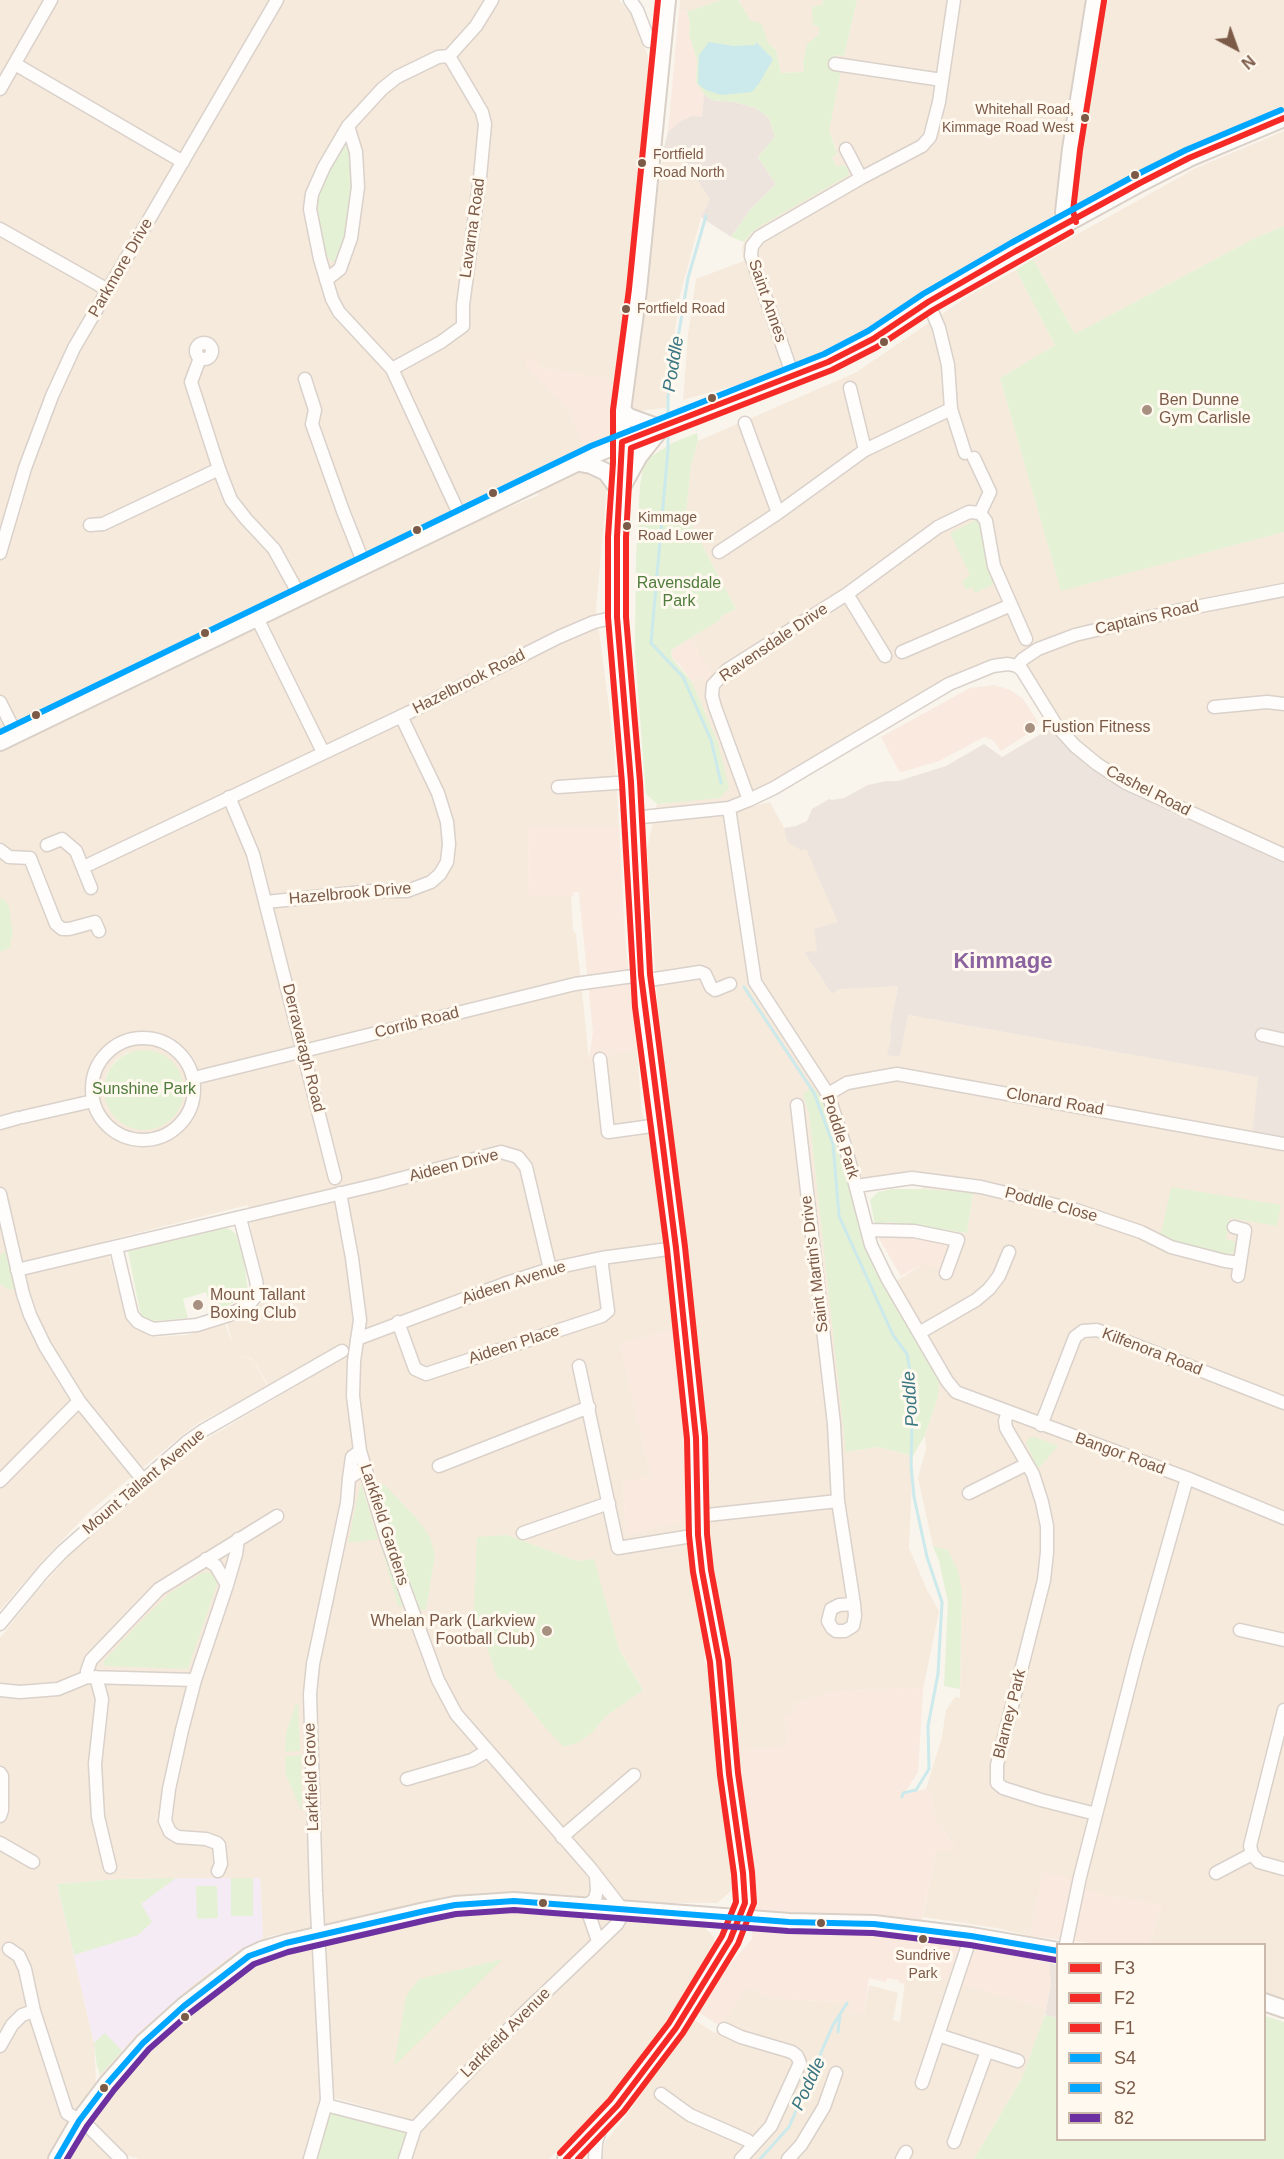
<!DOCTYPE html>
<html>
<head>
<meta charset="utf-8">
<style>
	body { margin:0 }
	#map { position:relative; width:1284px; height:2159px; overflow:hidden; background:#f9f4ec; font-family:Helvetica,sans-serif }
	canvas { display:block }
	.legend { position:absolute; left:1056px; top:1943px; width:210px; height:198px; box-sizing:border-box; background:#fff9ef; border:2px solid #cbb9ac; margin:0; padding:8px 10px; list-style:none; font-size:18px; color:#7c5a48 }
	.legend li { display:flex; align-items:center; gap:12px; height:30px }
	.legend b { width:30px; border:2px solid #cbb9ac }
	.north { position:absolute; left:1206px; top:18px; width:60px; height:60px; -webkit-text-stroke:4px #fff9ef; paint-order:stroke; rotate:139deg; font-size:16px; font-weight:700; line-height:24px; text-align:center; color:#7c5a48 }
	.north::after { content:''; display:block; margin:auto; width:21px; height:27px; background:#7c5a48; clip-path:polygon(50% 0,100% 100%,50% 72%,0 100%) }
</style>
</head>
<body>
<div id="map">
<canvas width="1284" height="2159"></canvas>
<ul class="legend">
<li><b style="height:8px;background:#f52a26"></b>F3</li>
<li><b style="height:8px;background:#f52a26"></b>F2</li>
<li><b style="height:8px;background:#f52a26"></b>F1</li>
<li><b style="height:8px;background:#00a6ff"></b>S4</li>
<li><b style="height:8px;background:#00a6ff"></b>S2</li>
<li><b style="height:8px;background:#6c30a1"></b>82</li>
</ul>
<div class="north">N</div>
</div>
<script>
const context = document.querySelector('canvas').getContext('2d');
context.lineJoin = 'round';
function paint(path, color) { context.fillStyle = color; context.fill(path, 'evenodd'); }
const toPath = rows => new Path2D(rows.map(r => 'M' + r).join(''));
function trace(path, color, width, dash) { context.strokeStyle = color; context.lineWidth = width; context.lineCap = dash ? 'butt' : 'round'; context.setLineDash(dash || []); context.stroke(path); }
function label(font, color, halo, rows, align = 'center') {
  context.font = font + ' Helvetica,sans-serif'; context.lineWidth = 6; context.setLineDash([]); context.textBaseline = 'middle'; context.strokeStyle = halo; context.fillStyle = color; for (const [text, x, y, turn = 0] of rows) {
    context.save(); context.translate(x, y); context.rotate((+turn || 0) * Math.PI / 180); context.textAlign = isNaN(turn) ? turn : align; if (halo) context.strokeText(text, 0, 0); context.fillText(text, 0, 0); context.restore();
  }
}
paint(toPath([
	[0,0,619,0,631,13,648,56,649,91,638,207,616,380,542,368,526,355,526,366,568,409,596,473,607,487,596,608,614,746,619,826,529,826,528,895,571,896,573,930,576,935,589,1059,613,1053,637,1050,642,1114,653,1137,657,1156,666,1242,676,1247,683,1233,660,1041,647,849,657,804,664,804,718,743,692,682,701,677,698,651,690,638,720,620,721,616,736,609,686,514,691,465,698,441,855,373,970,295,1016,270,1055,345,1000,378,1061,590,1284,532,1284,855,1126,783,1075,746,1023,671,990,665,737,810,770,802,784,828,787,842,806,849,839,922,817,952,804,952,832,994,840,989,898,985,890,1028,891,1040,888,1055,900,1057,908,1015,1259,1077,1252,1138,1284,1144,1284,2009,1265,2002,1264,1944,1149,1944,1162,1905,1103,1895,1068,1886,1070,1878,1043,1873,1030,1936,997,1928,923,1917,936,1850,957,1850,935,1819,930,1793,926,1789,942,1737,946,1710,955,1697,960,1698,962,1591,948,1550,933,1546,918,1478,926,1449,925,1435,938,1397,887,1287,923,1264,877,1235,875,1225,889,1222,967,1233,973,1194,923,1189,912,1178,856,1186,803,1096,809,1113,847,1452,878,1447,913,1456,909,1548,927,1590,939,1611,923,1689,909,1688,833,1692,794,1704,792,1715,785,1715,788,1746,736,1752,735,1720,702,1574,698,1609,706,1647,704,1661,711,1670,719,1769,735,1880,731,1891,717,1903,629,1903,560,1894,499,1892,445,1897,266,1937,347,1939,474,1913,560,1913,629,1921,704,1927,714,1937,715,1948,671,2019,617,2090,549,2159,413,2159,423,2123,324,2095,304,2159,140,2159,126,2155,92,2120,100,2075,137,2034,195,1983,239,1950,263,1938,260,1878,178,1878,119,1879,57,1884,94,2043,96,2084,63,2131,47,2159,0,2159,0,1638,34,1595,67,1558,123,1508,203,1441,306,1380,271,1390,253,1359,236,1355,253,1360,268,1387,198,1423,164,1450,89,1512,47,1556,0,1610,0,751,274,618,432,539,539,495,530,479,0,733],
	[128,1052,184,1088,180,1107,105,1077,115,1061],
	[248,1205,251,1230,266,1290,261,1303,227,1323,233,1344,225,1324,186,1335,156,1337,133,1328,127,1321,105,1241],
	[676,1251,693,1325,707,1450,710,1502,698,1534,689,1519,626,1535,623,1482,651,1476,620,1344,675,1329],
	[360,1476,435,1555,426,1610,382,1538],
	[507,1535,577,1561,593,1559,619,1649,643,1689,605,1717,593,1732,542,1724,507,1679],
	[680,0,721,0,687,12,679,11],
	[739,0,823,0,819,34,803,63,804,72,781,73,776,50,768,43,746,15],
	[857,0,1089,0,1052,222,839,346,787,371,683,400,688,335,696,279,744,261,742,248,744,242,751,233,837,167,832,158,836,148,829,131,840,71,833,70,837,55,844,56],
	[1102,0,1284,0,1284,109,1183,151,1085,202,1081,202,1077,199,1083,131,1096,29],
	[1284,131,1284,226,1253,239,1075,334,1033,259,1196,168],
	[663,151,682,158,710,199,701,217,679,299,666,408,636,411,630,406],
	[906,1973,964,1984,1046,2009,1038,2038,1022,2078,974,2159,589,2159,604,2148,605,2142,626,2116,693,2019,715,2033,748,1986,770,1998,852,2003,864,2014,869,1985,898,1993,893,2020,900,2022],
	[85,2131,115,2159,64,2159,76,2137]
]), '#f6eadc');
paint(toPath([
	[679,11,687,12,690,23,689,34,697,60,696,82,704,94,702,117,668,132],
	[526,354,542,368,616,380,612,437,586,451,568,409,526,366],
	[690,638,713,676,704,682,701,677,692,682,679,664,672,658,671,650],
	[994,685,1010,690,1023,699,1038,722,1037,728,1001,751,993,740,984,737,939,761,902,772,899,771,881,737,970,688],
	[529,826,619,826,625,938,637,1050,613,1053,612,1056,589,1059,593,1032,579,892,573,892,573,896,528,896],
	[877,1235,930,1238,947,1243,940,1269,923,1264,901,1276],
	[675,1329,686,1440,689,1519,626,1535,623,1481,651,1476,620,1344],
	[909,1688,923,1689,918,1772,904,1794,926,1789,930,1793,935,1819,957,1850,936,1850,920,1929,971,1936,980,1948,1049,1963,1051,1984,1046,2009,964,1984,907,1973,906,1984,899,1983,899,1980,887,1978,886,1982,869,1978,864,2014,850,2012,852,2003,770,1998,748,1986,720,2026,698,2012,724,1971,752,1939,755,1892,736,1752,788,1746,785,1715,792,1715,794,1704,833,1692],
	[1043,1872,1070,1878,1069,1886,1103,1895,1162,1905,1149,1944,1099,1944,1030,1936]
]), '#f9e9df');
paint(toPath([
	[704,94,712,100,734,102,756,108,769,118,775,137,758,157,776,184,751,209,731,237,701,217,710,199,682,158,663,151,668,132,681,121,692,116,702,117],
	[1056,725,1097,764,1284,855,1284,1144,1252,1138,1258,1077,908,1015,900,1057,887,1055,891,1040,890,1028,898,986,840,989,832,994,804,952,817,951,814,929,838,922,806,849,801,850,787,842,784,828,796,826,807,821,812,809,829,799,832,800,844,798,868,785,887,781,898,781,946,766,984,744,1002,757],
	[1049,1963,1057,1965,1057,2018,1045,2015,1051,1984]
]), '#ede4dd');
paint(toPath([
	[178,1878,260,1878,263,1938,239,1950,195,1983,137,2034,100,2075,97,2066,94,2043,57,1884,119,1879]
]), '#f5ebf4');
paint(toPath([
	[721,0,738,0,751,21,761,23,768,43,776,50,781,73,804,72,803,63,807,44,819,34,819,27,813,25,812,7,823,4,823,0,857,0,844,56,836,55,833,70,841,71,829,131,837,153,832,158,837,167,842,165,847,167,849,175,762,225,751,233,744,242,731,237,751,209,776,184,758,157,775,137,769,118,756,108,734,102,712,100,704,94,696,82,697,60,689,34,690,23,687,12],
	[345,144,349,145,351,149,353,187,347,239,334,262,330,260,326,254,322,242,317,201,330,167],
	[1284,226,1284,532,1061,591,1000,378,1055,345,1016,270,1033,259,1075,334,1253,239],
	[697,433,698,441,691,465,686,514,736,609,721,616,720,620,671,650,672,658,692,682,718,743,729,788,720,798,657,804,646,794,635,654,636,557,640,486,643,469,649,458,672,443],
	[976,520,982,527,994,584,975,593,972,587,966,590,962,581,970,575,950,533],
	[3,898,9,906,13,936,10,941,11,947,0,952,0,899],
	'104 1090a40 40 0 1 1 80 0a40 40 0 1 1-80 0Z',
	[812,1086,835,1116,845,1146,862,1236,873,1262,939,1381,938,1397,925,1435,913,1456,878,1447,846,1452,809,1113,803,1095],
	[1171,1187,1281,1205,1277,1226,1230,1218,1226,1239,1235,1242,1238,1251,1231,1254,1186,1246,1161,1234],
	[892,1189,923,1189,973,1193,967,1233,889,1222,875,1225,870,1200,878,1192],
	[226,1228,231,1230,236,1234,244,1260,248,1292,236,1301,220,1310,211,1308,206,1292,183,1299,188,1318,145,1322,140,1312,128,1251],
	[6,1251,16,1290,7,1289,0,1284,0,1255],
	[1035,1437,1058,1446,1038,1469,1026,1443,1029,1438],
	[360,1475,386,1486,418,1520,430,1537,435,1555,426,1610,398,1606,380,1543,382,1537],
	[361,1484,378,1539,348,1543,360,1486],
	[507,1535,577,1561,594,1559,619,1649,643,1690,605,1717,593,1732,579,1742,564,1747,542,1724,507,1680,498,1679,474,1612,477,1537],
	[933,1546,948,1550,958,1571,962,1591,960,1689,944,1686,948,1603,939,1561],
	[209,1572,217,1578,217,1584,188,1669,105,1666,103,1662,139,1623,170,1593,202,1573],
	[296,1704,298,1704,300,1751,285,1752,286,1733],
	[301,1755,302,1810,301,1810,286,1775,285,1757],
	[176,1878,141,1904,152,1922,138,1935,74,1955,57,1884,119,1879],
	[231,1878,253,1878,253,1916,231,1916],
	[196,1886,217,1886,218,1918,197,1919],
	[503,1959,394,2066,406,1996,419,1979],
	[1045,2015,1057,2018,1058,2140,1264,2140,1265,2016,1284,2022,1284,2159,974,2159,1022,2078],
	[105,2033,122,2051,100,2075,97,2066,94,2043],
	[332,2107,409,2131,400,2159,316,2159]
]), '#e5f1d5');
paint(toPath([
	[709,42,734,46,755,45,756,42,773,59,760,82,752,92,721,95,706,90,698,84,699,55]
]), '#cce9eb');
trace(toPath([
	[668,420,668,397,688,278,706,216],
	[668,430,668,450,651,643,683,677,711,740,721,783],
	[744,987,814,1093,833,1144,839,1216,893,1335,907,1354,913,1387,911,1465,914,1497,927,1557,942,1602,938,1674,928,1726,929,1769,916,1790,903,1793,902,1797],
	[838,2032,840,2015],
	[760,2159,789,2127,833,2025,847,2003]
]), '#cce9eb', 3);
const street = toPath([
	[630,0,637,10,649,41],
	[15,64,183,162],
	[835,64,942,80],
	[0,89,51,0],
	[846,149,861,178],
	[0,229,108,290],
	[326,280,340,269,351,238,358,187,356,152,348,126],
	[928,302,939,328,948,365,951,409,965,453],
	'196 351a8 8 0 1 1 16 0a8 8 0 1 1-16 0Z',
	[200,358,191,382,219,469,231,500,246,519,274,549,300,596],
	[392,369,441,342,463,326,463,305,480,177,485,124,482,112,449,56],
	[793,376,751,256,752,246,759,237,861,178,922,146,930,137,939,102,954,0],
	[305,379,315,410,312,424,343,511,364,564],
	[850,388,865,450],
	[745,423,778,513],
	[974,458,990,492,980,513],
	[461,518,392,369,339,312,332,299,320,259,310,209,312,194,324,167,348,126,382,89,397,77,438,57,449,56,476,26,492,0],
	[90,525,103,524,219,469],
	[719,552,778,513,865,450,951,409],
	[0,553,25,468,52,396,74,348,277,0],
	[847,594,885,656],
	[257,618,323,752],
	[902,652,1011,605],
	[1017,666,1023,659,1038,649,1075,635,1180,610,1284,590],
	[0,702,16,734],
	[1214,707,1267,702,1284,704],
	[558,787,631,782],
	[229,797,253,854,335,1178],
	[749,800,715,707,712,696,713,685,727,670,847,594,938,527,969,512,980,513,986,521,994,566,1026,639],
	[729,808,755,982,828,1094,846,1149,871,1245,887,1278,947,1381,956,1392,1187,1478,1284,1518],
	[632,818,729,808,749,800,774,788,949,684,993,666,1008,664,1017,666,1022,670,1056,725,1075,746,1097,764,1126,783,1284,855],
	[47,845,62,839,76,851,91,888],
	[0,850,9,857,30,858,56,924,62,929,69,929,95,922,99,931],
	[90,864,410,712,559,637,594,622,617,617],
	[266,902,372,891,407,891,431,882,440,874,447,862,449,844,447,822,438,793,401,716],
	[642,981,700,972,705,974,711,987,715,990,730,984],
	[1262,1035,1284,1040],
	'92 1089a51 51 0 1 1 102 0a51 51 0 1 1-102 0Z',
	[600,1059,608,1132,659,1125],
	[194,1078,575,984,641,975],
	[828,1094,847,1083,897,1074,1284,1144],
	[797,1105,834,1424,838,1501,854,1604],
	[23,1117,93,1101],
	[0,1123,18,1118],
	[856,1186,912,1178,981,1187,1076,1210,1141,1232,1171,1247,1225,1261,1240,1263],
	[340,1193,352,1258,360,1320,354,1361,353,1396,360,1451,387,1541,438,1680,456,1714,591,1869,622,1909,621,1917,617,1924,522,2015,415,2128,405,2159],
	[0,1194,23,1294,30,1315,45,1346,79,1401,143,1480],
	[1234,1227,1245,1230,1238,1276],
	[867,1230,914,1231,958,1240,946,1273],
	[116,1247,132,1315,138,1322,153,1329,197,1325,229,1315,248,1305,258,1294,256,1280,240,1218],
	[17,1270,380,1184,501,1152,518,1157,526,1167,550,1269],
	[398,1322,415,1369,426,1374,602,1316,608,1311,601,1258],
	[919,1333,976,1300,989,1289,999,1276,1009,1252],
	[357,1339,504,1284,550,1269,601,1258,676,1248],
	[579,1366,618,1548,698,1535],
	[1008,1412,1005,1421,1006,1428,1033,1474,1042,1502,1047,1526,1047,1552,1044,1580,997,1765,997,1783,1003,1788,1041,1800,1096,1814],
	[1041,1425,1075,1337,1083,1331,1097,1330,1284,1403],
	[439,1466,589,1407],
	[349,1478,352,1457,360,1451],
	[0,1481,79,1401],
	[969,1493,1027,1464],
	[698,1516,838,1501],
	[523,1533,609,1503],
	[206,1559,216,1566,227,1585],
	[854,1604,855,1616,853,1626,845,1631,836,1631,832,1628,828,1621,831,1609,839,1605,854,1604],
	[0,1624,44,1571,62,1552,187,1442,204,1430,342,1351],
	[1240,1630,1284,1640],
	[88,1677,195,1680],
	[96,1677,102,1699,95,1764,98,1817,110,1867],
	[0,1690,20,1692,58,1689,87,1677,87,1671,91,1660,159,1589,277,1516],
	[1284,1710,1250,1846,1252,1854,1259,1862,1284,1869],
	[0,1773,2,1776,2,1810,0,1816],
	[407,1779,472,1760,487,1751],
	[562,1837,634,1775],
	[0,1843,33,1862],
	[218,1871,221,1864,219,1845,217,1843,206,1839,178,1837,170,1832,165,1821,169,1789,182,1730,195,1680,227,1585,236,1554,238,1539],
	[1216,1873,1252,1854],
	[596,1876,597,1890,595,1899,586,1906,598,1941],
	[1066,1944,1080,1877,1137,1655,1187,1478],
	[9,1949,19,1956,25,1969,34,2011,67,2113,87,2125,121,2159],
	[724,2029,741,2037,792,2052,797,2056,800,2063,771,2126,741,2159],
	[938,2035,1018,2061],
	[0,2046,12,2025,22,2015,34,2011],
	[922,2083,971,1936],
	[661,2094,690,2115,747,2140,753,2145],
	[326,2105,415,2128],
	[954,2142,987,2051],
	[310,2159,327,2100,316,1891,310,1694,313,1664,347,1503,349,1478,365,1467],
	[595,2159,596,2143,602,2123],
	[788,2159,801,2145,824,2107,836,2073],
	[902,2159,906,2152]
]);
const secondary = toPath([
	[1067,224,1064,212,1071,149,1095,0],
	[622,411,629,417,659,428],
	[580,463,591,465,606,472,620,491],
	[623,485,639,456,662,427],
	[0,742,595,454,828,362,873,339,928,302,1016,251,1140,183,1189,158,1284,118],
	[1264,2002,1284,2009],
	[57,2159,79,2121,107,2084,143,2043,184,2006,249,1956,262,1950,286,1943,425,1911,455,1905,514,1901,789,1922,874,1924,971,1936,1058,1951],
	[566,2159,617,2106,676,2028,730,1940,745,1903,743,1873,729,1774,719,1661,702,1571,698,1535,696,1438,676,1248,644,1006,631,782,617,617,617,537,622,463,622,411,638,290,667,0]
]);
trace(street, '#d9d1ca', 15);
trace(secondary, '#d9d0c8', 20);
trace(street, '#fefdfc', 12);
trace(secondary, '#fefdfc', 16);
trace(toPath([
	[566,2159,617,2106,676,2028,730,1940,745,1903,743,1873,729,1774,719,1661,702,1571,698,1535,696,1438,676,1248,641,975,631,782,617,617,617,537,622,442,828,362,873,339,928,302,1016,251,1140,183,1189,158,1284,118]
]), '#f52a26', 6);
trace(toPath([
	[1076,222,1073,211,1080,150,1104,1],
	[578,2159,624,2111,683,2033,738,1944,754,1903,752,1872,738,1773,728,1660,711,1570,707,1534,705,1437,685,1247,650,974,640,782,626,617,626,537,631,448,832,370,877,347,933,310,1071,232]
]), '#f52a26', 6);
trace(toPath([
	[560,2153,610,2100,669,2023,722,1936,736,1902,734,1874,720,1775,710,1662,693,1572,689,1535,687,1439,667,1249,635,1007,622,783,608,617,608,537,613,463,613,410,629,289,658,0]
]), '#f52a26', 6);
trace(toPath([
	[0,732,591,446,824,354,868,331,923,294,1011,243,1136,175,1186,150,1281,110]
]), '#00a6ff', 6);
trace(toPath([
	[57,2159,79,2121,107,2084,143,2043,184,2006,249,1956,286,1943,425,1911,455,1905,514,1901,789,1922,874,1924,971,1936,1058,1951]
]), '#00a6ff', 6);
trace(toPath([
	[67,2159,87,2126,114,2090,149,2049,190,2013,254,1964,288,1952,427,1920,456,1914,514,1910,788,1931,873,1933,970,1945,1056,1960]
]), '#6c30a1', 6);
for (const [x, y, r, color] of [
	[1085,118,5,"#7c5a48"],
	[642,163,5,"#7c5a48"],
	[1135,175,5,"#7c5a48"],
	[626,309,5,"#7c5a48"],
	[884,342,5,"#7c5a48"],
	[712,398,5,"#7c5a48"],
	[1147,410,6,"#a89081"],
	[493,493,5,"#7c5a48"],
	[627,526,5,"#7c5a48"],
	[417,530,5,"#7c5a48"],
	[205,633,5,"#7c5a48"],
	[36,715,5,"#7c5a48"],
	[1030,728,6,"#a89081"],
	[198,1305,6,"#a89081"],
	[547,1631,6,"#a89081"],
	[543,1903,5,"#7c5a48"],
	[821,1923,5,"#7c5a48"],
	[923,1939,5,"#7c5a48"],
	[185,2017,5,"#7c5a48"],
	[104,2088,5,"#7c5a48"]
]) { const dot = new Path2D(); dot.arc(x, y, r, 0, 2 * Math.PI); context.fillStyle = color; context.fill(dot); trace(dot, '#fff9ef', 2); }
label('14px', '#7c5a48', '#fff9ef', [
	["Whitehall Road,",1074,110,"right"],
	["Kimmage Road West",1074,128,"right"],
	["Fortfield",653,155],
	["Road North",653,173],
	["Fortfield Road",637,309],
	["Kimmage",638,518],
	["Road Lower",638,536],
	["Sundrive",923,1956,"center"],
	["Park",923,1974,"center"]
], 'left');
label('16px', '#7c5a48', '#fff9ef', [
	["Lavarna Road",473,228,-82],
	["Parkmore Drive",121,268,-60],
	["Saint Annes",767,301,71],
	["Captains Road",1147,618,-13],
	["Ravensdale Drive",774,643,-34],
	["Hazelbrook Road",469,682,-27],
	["Cashel Road",1148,791,27],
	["Hazelbrook Drive",350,894,-5],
	["Corrib Road",417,1023,-14],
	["Derravaragh Road",303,1048,76],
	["Clonard Road",1055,1102,10],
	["Poddle Park",840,1137,72],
	["Aideen Drive",454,1166,-14],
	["Poddle Close",1051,1205,15],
	["Saint Martin's Drive",815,1264,-97],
	["Aideen Avenue",514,1283,-18],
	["Aideen Place",514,1345,-18],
	["Kilfenora Road",1152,1352,21],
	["Bangor Road",1120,1454,20],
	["Mount Tallant Avenue",144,1482,-40],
	["Larkfield Gardens",384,1525,72],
	["Blarney Park",1010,1714,-76],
	["Larkfield Grove",312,1777,-92],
	["Larkfield Avenue",506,2033,-45]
]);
label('16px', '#7c5a48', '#fff9ef', [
	["Ben Dunne",1159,401],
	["Gym Carlisle",1159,419],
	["Fustion Fitness",1042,728],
	["Mount Tallant",210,1296],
	["Boxing Club",210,1314],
	["Whelan Park (Larkview",535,1622,"right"],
	["Football Club)",535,1640,"right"]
], 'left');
label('16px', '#4f7c3c', '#fff9ef', [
	["Ravensdale",679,584],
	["Park",679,602],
	["Sunshine Park",144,1090]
]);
label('italic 18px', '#3a7682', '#fff9ef', [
	["Poddle",674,364,-81],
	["Poddle",911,1399,-94],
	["Poddle",809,2084,-65]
]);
label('bold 22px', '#8b639f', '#fff9ef', [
	["Kimmage",1003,962]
]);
</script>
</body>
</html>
